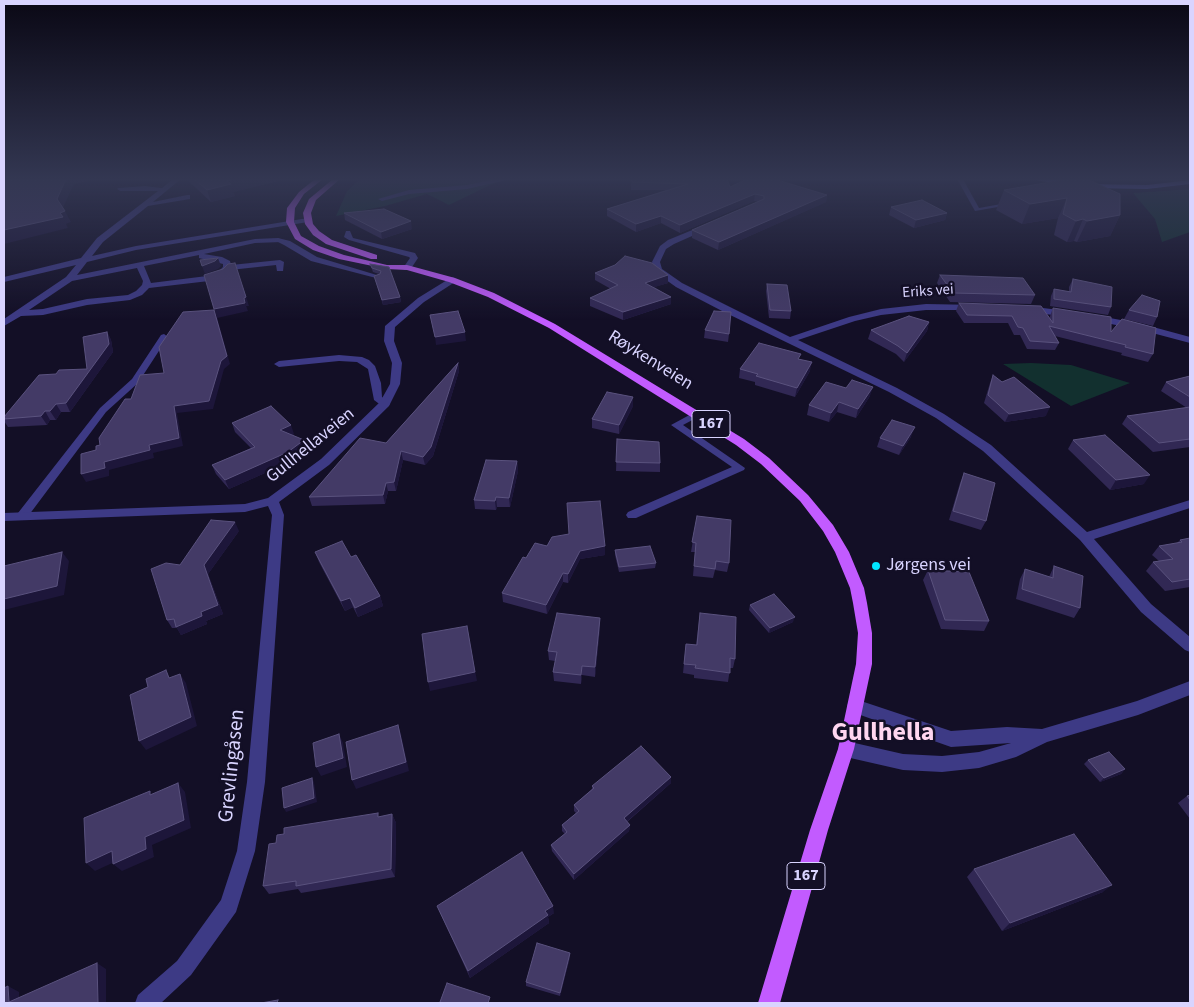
<!DOCTYPE html>
<html>
<head>
<meta charset="utf-8">
<style>
	body { margin:0 }
	#map { position:relative; width:1194px; height:1007px; overflow:hidden; background:#130f26; font-family:"Source Sans 3",sans-serif }
	canvas { display:block }
	.frame { position:absolute; inset:0; border:5px solid #d9d4ff; pointer-events:none }
</style>
</head>
<body>
<div id="map">
<canvas width="1194" height="1007"></canvas>
<div class="frame"></div>
</div>
<script>
const context = document.querySelector('canvas').getContext('2d');
context.lineJoin = 'round';
function paint(path, color) { context.fillStyle = color; context.fill(path, 'evenodd'); }
const toPath = rows => new Path2D(rows.map(r => 'M' + r).join(''));
function trace(path, color, width, dash) { context.strokeStyle = color; context.lineWidth = width; context.lineCap = dash ? 'butt' : 'round'; context.setLineDash(dash || []); context.stroke(path); }
function label(font, color, halo, rows, align = 'center') {
  context.font = font + ' "Source Sans 3",sans-serif'; context.lineWidth = 5; context.setLineDash([]); context.textBaseline = 'middle'; context.strokeStyle = halo; context.fillStyle = color; for (const [text, x, y, turn = 0] of rows) {
    context.save(); context.translate(x, y); context.rotate((+turn || 0) * Math.PI / 180); context.textAlign = isNaN(turn) ? turn : align; if (halo) context.strokeText(text, 0, 0); context.fillText(text, 0, 0); context.restore();
  }
}
paint(toPath([
	[360,179,503,179,449,205,427,194,385,206,336,216,347,191],
	[1190,189,1190,232,1162,242,1155,219,1133,193],
	[1031,363,1071,365,1130,383,1071,406,1003,364]
]), '#12302f');
paint(toPath([
	[957,179,963,179,979,208,1012,202,1015,204,975,211,957,179],
	[346,231,350,231,353,238,415,253,418,258,410,270,404,270,403,268,410,258,409,257,349,240,344,237,346,231],
	[278,238,290,241,317,257,380,276,376,278,311,261,284,245,274,240,278,238],
	[164,334,168,337,138,383,106,412,26,519,18,519,16,516,18,513,100,408,132,379,161,335,164,334],
	[339,355,362,357,369,360,375,366,381,383,382,397,388,402,390,404,388,406,382,406,374,400,368,369,357,362,339,361,279,367,274,364,279,361,339,355],
	[695,412,700,415,698,417,683,425,745,468,744,470,636,518,628,518,626,515,628,512,732,467,671,425,695,412]
]), '#3d3a85');
paint(toPath([
	[173,179,181,179,153,202,187,195,190,195,190,199,148,206,103,242,92,256,136,246,308,218,312,220,308,222,136,250,87,262,77,275,255,239,278,238,282,240,281,242,255,243,204,254,222,257,230,261,231,265,280,260,284,262,283,271,277,271,276,265,230,270,225,275,209,281,149,288,142,295,130,300,87,305,43,315,21,316,4,326,4,319,66,277,76,265,4,282,4,277,81,258,97,238,158,191,120,191,117,189,118,188,145,186,162,188,173,179],
	[199,255,199,258,223,264,223,267,219,271,207,276,151,283,144,266,199,255],
	[137,268,143,281,142,285,136,291,128,295,87,299,43,309,29,310,72,281,137,268],
	[496,179,511,179,467,189,409,194,382,201,378,199,409,190,467,185,496,179],
	[707,224,710,224,710,228,674,244,666,249,660,262,662,269,682,283,790,337,849,317,881,309,926,304,978,305,978,309,975,310,926,310,881,315,855,321,798,340,897,388,944,414,991,445,1087,532,1190,500,1190,508,1094,539,1151,604,1190,637,1190,652,1185,650,1141,612,1080,540,983,451,936,418,889,392,724,312,676,287,655,272,652,262,660,246,668,240,707,224],
	[452,277,455,278,455,282,424,302,395,327,394,341,402,363,400,384,389,406,329,465,279,502,284,515,265,782,255,851,236,912,191,975,161,1003,135,1003,138,995,177,961,221,900,237,851,247,782,272,515,268,506,245,512,4,521,4,513,245,504,268,498,321,459,380,402,390,384,392,363,384,341,385,326,418,298,452,277],
	[1027,306,1067,311,1072,314,1067,317,1024,311,1024,307,1027,306],
	[1094,315,1142,324,1190,337,1190,343,1141,330,1091,320,1091,316,1094,315]
]), '#3d3a85');
paint(toPath([
	[1190,681,1190,695,1138,715,1047,742,1016,757,979,768,942,772,903,770,846,757,840,754,838,749,840,744,846,741,903,754,942,756,979,752,1011,743,951,747,849,711,847,706,849,701,855,699,951,731,1007,727,1042,729,1137,701,1190,681]
]), '#3d3a85');
paint(toPath([
	[1028,179,1052,179,1071,183,1068,185,1028,179],
	[1190,180,1190,184,1147,189,1088,188,1085,186,1088,184,1147,185,1190,180]
]), '#6f6bff');
paint(toPath([
	[315,179,323,179,304,194,295,208,294,222,301,236,319,246,344,255,387,265,407,265,455,278,494,293,555,324,744,439,769,458,808,495,833,525,849,552,864,588,867,603,872,633,872,664,854,749,828,830,780,1003,758,1003,810,830,838,749,856,664,858,633,853,603,850,588,835,552,823,531,800,501,761,464,736,445,549,328,488,297,449,282,407,270,387,269,339,259,313,250,295,239,286,222,287,208,299,192,315,179],
	[333,179,340,179,316,200,311,213,313,224,319,231,332,240,377,255,377,259,371,259,326,244,313,235,305,224,303,213,309,199,333,179]
]), '#c25bff');
paint(toPath([
	[186,179,286,179,233,192,235,196,211,202],
	[630,179,727,179,730,187,827,195,826,202,718,250,692,238,692,230,758,202,754,201,680,233,661,223,636,232,607,216,607,209,666,190,631,190],
	[1068,179,1120,215,1110,236,1077,242,1074,241,1067,242,1054,235,1058,218,1022,224,996,210,1004,190],
	[891,207,947,213,945,220,914,228,889,215],
	[344,213,412,229,382,239,345,220],
	[370,264,389,267,400,297,401,302,383,305,374,276,379,274,373,272],
	[595,273,668,283,654,287,671,297,671,304,623,320,590,306,590,298,611,289,595,280],
	[940,275,1035,295,1031,304,950,302,937,283],
	[1073,279,1111,307,1108,315,1050,306,1051,296,1054,289,1069,292,1069,287],
	[767,284,791,311,790,319,769,318,766,291],
	[959,303,1050,319,1050,316,1053,308,1111,332,1153,354,1148,362,1121,355,1122,353,1055,336,1059,343,1055,350,1027,349,1020,335,1014,335,1008,323,964,323,956,311],
	[1129,310,1157,317,1153,326,1124,319],
	[929,322,927,331,904,362,896,354,868,339,871,330],
	[705,330,729,334,728,342,704,338],
	[107,332,111,340,113,352,70,412,61,412,56,420,50,420,47,425,8,427,4,421,4,417,56,374,87,369],
	[800,359,810,371,795,397,755,385,755,382,739,378,740,369],
	[458,363,459,371,433,456,425,465,403,460,396,491,388,491,385,504,312,506,309,497,386,443],
	[993,375,1046,416,1005,422,984,403,990,383],
	[1190,376,1190,447,1153,452,1122,424,1127,416,1187,408,1161,391,1166,382],
	[846,388,870,396,856,418,837,412,829,422,807,415,809,405],
	[633,406,619,434,592,428,592,419],
	[232,423,294,434,292,435,307,449,292,461,229,489,216,474,212,465,251,448,235,432],
	[911,437,899,455,877,447,880,438],
	[617,439,660,463,660,472,616,471],
	[1073,440,1144,484,1110,490,1068,449],
	[517,461,518,471,510,507,497,507,496,510,475,509,474,500],
	[964,473,986,521,981,530,949,520,960,483],
	[697,516,729,563,727,572,715,570,713,578,693,576,695,552,691,552],
	[239,531,208,574,223,614,206,621,207,624,181,635,177,628,172,628,167,620,180,565],
	[1190,538,1190,587,1165,591,1146,571,1153,562,1159,561,1152,555,1159,546,1177,543,1180,540],
	[547,546,605,546,605,555,580,559,568,583,563,582,547,614,503,602,502,593,526,558],
	[615,550,656,563,655,568,619,572,615,555],
	[315,552,380,596,383,606,358,617,353,607,345,611,319,562],
	[1054,566,1080,608,1074,618,1016,599,1020,579,1025,569,1049,577],
	[928,570,989,621,984,631,941,629,923,580],
	[750,605,793,622,769,633,749,610],
	[700,613,735,659,733,668,730,668,728,682,694,678,694,675,683,673,686,644,696,645],
	[600,618,600,627,595,677,582,675,581,684,554,681,553,672,555,661,549,660,548,651],
	[1088,760,1125,769,1121,774,1100,782,1084,764],
	[671,777,671,783,627,822,630,825,629,831,574,880,552,851,551,845,565,834,562,831,562,825,576,813,574,811,574,805,592,789,592,786],
	[1190,795,1190,819,1178,803,1187,796],
	[392,814,396,823,395,877,301,893,298,889,269,894,263,886,276,843,379,817],
	[974,869,1103,892,1002,931,967,877],
	[437,906,554,913,548,917,549,923,470,978],
	[570,953,570,957,560,996,526,986,526,982]
]), '#312854');
paint(toPath([
	[66,179,98,179,74,184,62,210,57,199],
	[235,179,286,179,233,192,235,196,211,202,207,190,227,181],
	[755,194,754,201,680,233,680,225],
	[827,195,826,202,718,250,719,242],
	[1067,198,1058,218,1022,224,1030,204],
	[65,211,71,222,66,224,68,228,4,244,4,230],
	[947,213,945,220,914,228,916,220],
	[1120,215,1110,236,1077,242,1087,221],
	[661,216,661,223,636,232,636,224],
	[1083,219,1074,241,1067,242,1076,221],
	[411,221,412,229,382,239,381,232],
	[218,258,221,266,218,269,205,274,202,266],
	[235,263,249,306,246,306,244,298],
	[668,275,668,283,645,290,645,283],
	[400,297,401,302,383,305,382,300],
	[671,297,671,304,623,320,623,312],
	[245,303,248,311,217,318,214,309],
	[214,310,217,317,230,364,224,369,213,409,177,413,183,446,153,453,154,458,109,470,109,476,86,482,81,474,104,462,149,445,174,406],
	[929,322,927,331,904,362,907,353],
	[107,332,111,340,113,352,70,412,66,403,109,344],
	[465,332,466,341,436,345,435,337],
	[812,362,810,371,795,397,797,388],
	[458,363,459,371,433,456,425,465,423,457],
	[873,387,870,396,856,418,858,409],
	[633,397,633,406,619,434,619,425],
	[839,402,837,412,829,422,831,413],
	[56,404,61,412,56,420,50,411],
	[1050,407,1046,416,1005,422,1009,414],
	[45,411,50,420,47,425,41,416],
	[291,425,294,434,283,439,280,430],
	[915,427,911,437,899,455,903,446],
	[304,440,307,449,292,461,229,489,225,480],
	[401,451,403,460,396,491,394,482],
	[517,461,518,471,510,507,509,498],
	[1150,475,1144,484,1110,490,1116,480],
	[386,483,388,491,385,504,383,495],
	[496,497,497,507,496,510,495,501],
	[235,522,239,531,208,574,223,614,206,621,207,624,181,635,176,627,201,612,204,565],
	[605,546,605,555,580,559,568,583,568,574,580,551],
	[62,552,69,561,64,595,4,610,4,599],
	[563,573,563,582,547,614,546,605],
	[380,596,383,606,358,617,355,608],
	[350,598,353,607,345,611,341,601],
	[795,617,793,622,769,633,770,628],
	[600,618,600,627,595,677,595,667],
	[467,626,477,681,430,691,428,682],
	[582,666,582,675,581,684,581,675],
	[180,674,186,683,197,726,146,750,139,741],
	[398,725,401,734,409,771,356,789,352,780],
	[339,734,343,743,347,767,321,776,316,767],
	[1125,769,1121,774,1100,782,1104,778],
	[671,777,671,783,624,824,624,818],
	[312,778,314,782,317,802,286,812,284,808],
	[178,783,185,792,191,828,152,845,154,857,122,871,113,864],
	[392,814,396,823,395,877,391,869],
	[630,825,629,831,574,880,574,874],
	[112,851,121,859,95,871,86,863],
	[1112,885,1103,892,1002,931,1010,923],
	[553,906,554,913,548,917,549,923,470,978,468,971],
	[570,953,570,957,560,996,560,993],
	[97,963,106,969,106,1003,98,1003],
	[8,986,19,992,19,1003,9,1002]
]), '#1d163a');
const building = toPath([
	[4,179,66,179,57,199,65,211,60,213,63,217,4,230,4,179],
	[194,179,235,179,227,181,231,184,207,190,194,179],
	[631,179,727,179,730,187,747,179,774,179,827,195,719,242,692,230,764,199,764,196,755,194,680,225,661,216,636,224,607,209,688,184,632,182,631,179],
	[1068,179,1087,179,1120,194,1120,215,1087,221,1083,219,1076,221,1063,214,1067,198,1030,204,1004,190,1068,179],
	[922,200,947,213,916,220,891,207,922,200],
	[384,209,411,221,381,232,344,213,384,209],
	[625,256,652,263,668,275,645,283,671,297,623,312,590,298,618,285,595,273,615,265,625,256],
	[218,258,215,261,202,266,200,260,218,258],
	[235,263,246,297,244,298,245,303,214,309,204,275,223,269,228,264,235,263],
	[370,264,389,267,400,297,382,300,374,276,380,274,381,271,372,268,370,264],
	[940,275,1023,278,1035,295,953,293,940,275],
	[1073,279,1112,287,1111,307,1054,299,1054,289,1071,292,1073,279],
	[767,284,787,285,791,311,770,310,767,284],
	[1142,295,1160,301,1157,317,1129,310,1142,295],
	[959,303,1041,306,1053,323,1053,308,1111,317,1111,332,1122,319,1156,328,1153,354,1125,347,1126,345,1049,326,1059,343,1030,341,1023,328,1018,327,1012,316,967,315,959,303],
	[214,310,227,356,221,361,209,401,174,406,179,438,149,445,150,450,104,462,105,468,81,474,81,454,96,450,96,446,100,445,99,438,125,399,131,399,140,375,164,373,159,347,183,312,214,310],
	[458,311,465,332,435,337,430,315,458,311],
	[714,311,731,312,729,334,705,330,714,311],
	[909,316,929,322,907,353,898,346,871,330,909,316],
	[107,332,109,344,66,403,56,404,50,411,45,411,41,416,4,419,4,417,39,375,56,374,59,370,87,369,83,337,107,332],
	[759,343,801,354,798,359,812,362,797,388,756,376,758,374,740,369,759,343],
	[458,363,431,447,423,457,401,451,394,482,386,483,383,495,309,497,360,438,386,443,458,363],
	[993,375,1002,382,1014,377,1050,407,1009,414,988,395,993,375],
	[1190,376,1190,397,1166,382,1190,376],
	[852,380,873,387,858,409,839,402,831,413,809,405,826,382,846,388,852,380],
	[607,392,633,397,619,425,592,419,607,392],
	[271,406,291,425,280,430,304,440,288,452,225,480,212,465,255,447,232,423,271,406],
	[1190,407,1190,439,1159,443,1127,416,1190,407],
	[892,420,915,427,903,446,880,438,892,420],
	[1105,435,1150,475,1116,480,1073,440,1105,435],
	[617,439,659,442,660,463,616,462,617,439],
	[486,460,517,461,509,498,496,497,495,501,474,500,486,460],
	[964,473,995,483,986,521,953,511,964,473],
	[600,501,605,546,580,551,568,574,563,573,546,605,502,593,523,557,526,558,535,543,547,546,552,537,569,534,567,503,600,501],
	[697,516,731,520,729,563,716,561,715,569,694,566,696,543,692,542,697,516],
	[211,520,235,522,204,565,218,605,201,612,202,616,176,627,174,619,167,620,151,569,166,563,180,565,211,520],
	[1190,538,1190,579,1172,582,1153,562,1173,559,1159,546,1182,542,1180,540,1190,538],
	[342,541,351,557,356,555,380,596,355,608,350,598,341,601,315,552,342,541],
	[650,546,656,563,619,567,615,550,650,546],
	[62,552,57,586,4,599,4,566,62,552],
	[1054,566,1083,576,1080,608,1022,589,1025,569,1053,578,1054,566],
	[928,570,969,572,989,621,945,620,928,570],
	[774,594,795,617,770,628,750,605,774,594],
	[557,613,600,618,595,667,582,666,581,675,553,672,557,652,548,651,557,613],
	[700,613,736,617,735,659,730,658,730,673,695,668,696,665,684,664,686,644,697,645,700,613],
	[467,626,475,672,428,682,422,634,467,626],
	[166,670,169,678,180,674,191,717,139,741,130,695,148,687,146,679,166,670],
	[398,725,406,762,352,780,346,742,398,725],
	[339,734,343,758,316,767,313,743,339,734],
	[641,746,671,777,624,818,630,825,574,874,551,845,567,832,562,825,579,811,574,805,594,788,592,786,641,746],
	[1109,752,1125,769,1104,778,1088,760,1109,752],
	[312,778,314,798,284,808,282,788,312,778],
	[178,783,184,820,145,837,146,849,113,864,112,851,86,863,84,818,150,791,150,795,178,783],
	[1190,795,1190,800,1187,796,1190,795],
	[378,813,378,817,392,814,391,869,296,886,296,881,263,886,269,844,276,843,277,835,284,834,284,828,378,813],
	[1074,834,1112,885,1010,923,974,869,1074,834],
	[522,852,553,906,545,911,548,915,468,971,437,906,522,852],
	[537,943,570,953,560,993,526,982,537,943],
	[97,963,98,1003,4,1003,4,988,8,986,9,1002,97,963],
	[447,983,490,997,488,1003,442,1003,440,1002,447,983],
	[278,1000,277,1003,261,1003,278,1000]
]);
paint(building, '#433a66');
trace(building, '#5a527e', 1);
const sky = context.createLinearGradient(0, 0, 0, 320);
sky.addColorStop(0, '#0a0815');
sky.addColorStop(0.56, '#333752');
sky.addColorStop(1, '#33375200');
context.fillStyle = sky;
context.fillRect(0, 0, 1194, 320);
for (const [x, y, r, color] of [
	[876,566,5,"#00e5ff"]
]) { const dot = new Path2D(); dot.arc(x, y, r, 0, 2 * Math.PI); context.fillStyle = color; context.fill(dot); trace(dot, '#130f26', 2); }
label('15px', '#d9d4ff', '#130f26', [
	["Eriks vei",928,292,-4]
]);
for (const [x, y, w] of [
	[711,424,38],
	[806,876,38]
]) { const box = new Path2D(); box.roundRect(x - w / 2, y - 13.5, w, 27, 4); context.fillStyle = '#130f26'; context.fill(box); trace(box, '#d9d4ff', 1); }
label('bold 16px', '#d9d4ff', null, [
	["167",711,424],
	["167",806,876]
]);
label('18px', '#d9d4ff', '#130f26', [
	["Røykenveien",650,361,32],
	["Gullhellaveien",311,446,-39]
]);
label('18px', '#d9d4ff', '#130f26', [
	["Jørgens vei",886,566]
], 'left');
label('21px', '#d9d4ff', '#130f26', [
	["Grevlingåsen",233,766,-84]
]);
label('bold 26px', '#ffd6f0', '#130f26', [
	["Gullhella",883,734]
]);
</script>
</body>
</html>
